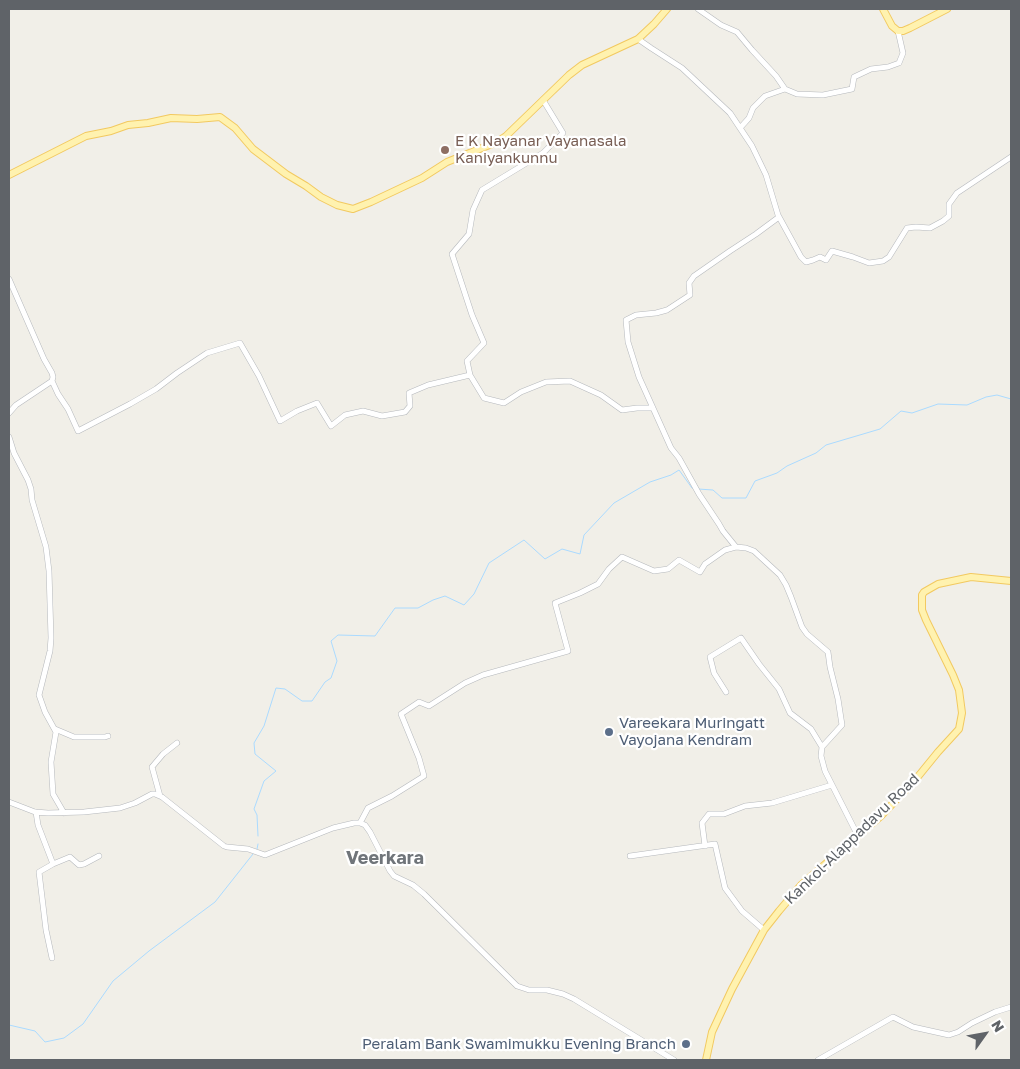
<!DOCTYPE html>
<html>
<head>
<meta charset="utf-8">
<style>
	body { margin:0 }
	#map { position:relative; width:1020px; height:1069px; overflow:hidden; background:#f1efe8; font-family:"Golos Text",sans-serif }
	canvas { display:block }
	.frame { position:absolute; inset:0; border:10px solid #5f6368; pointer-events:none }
	.north { position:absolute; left:960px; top:1009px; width:50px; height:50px; -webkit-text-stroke:4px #fff; paint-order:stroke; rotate:58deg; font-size:14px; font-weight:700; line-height:20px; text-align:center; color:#5f6368 }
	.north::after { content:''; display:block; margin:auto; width:18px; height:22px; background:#5f6368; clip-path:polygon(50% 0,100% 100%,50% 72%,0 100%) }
</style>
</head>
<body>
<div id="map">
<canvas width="1020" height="1069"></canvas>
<div class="frame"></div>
<div class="north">N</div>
</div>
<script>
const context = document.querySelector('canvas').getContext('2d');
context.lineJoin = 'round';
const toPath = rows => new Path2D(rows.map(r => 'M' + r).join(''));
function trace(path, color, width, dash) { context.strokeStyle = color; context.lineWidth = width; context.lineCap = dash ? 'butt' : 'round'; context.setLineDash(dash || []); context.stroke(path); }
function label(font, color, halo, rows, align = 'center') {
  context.font = font + ' "Golos Text",sans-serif'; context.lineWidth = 4.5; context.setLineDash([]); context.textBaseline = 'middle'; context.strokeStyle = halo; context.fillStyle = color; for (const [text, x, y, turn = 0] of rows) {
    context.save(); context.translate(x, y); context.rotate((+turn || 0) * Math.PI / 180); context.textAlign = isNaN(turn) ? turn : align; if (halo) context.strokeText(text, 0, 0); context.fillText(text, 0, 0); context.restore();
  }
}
trace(toPath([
	[698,489,713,490,722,498,746,498,755,481,777,473,787,466,816,453,826,445,880,429,901,411,912,413,938,404,967,405,986,397,997,395,1011,399],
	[258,836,257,815,254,809,264,781,276,771,255,754,254,743,264,726,276,688,285,689,302,701,312,701,325,682,331,678,337,661,331,641,338,635,375,636,395,608,418,608,433,600,445,596,464,605,474,594,489,563,524,540,545,559,562,549,580,554,584,535,614,503,650,482,671,475,679,470,692,488,694,488],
	[257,849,258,844],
	[9,1025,35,1031,45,1042,64,1038,83,1024,113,981,149,951,215,902,253,854]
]), '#aadaff', 1);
const minor = toPath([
	[698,9,721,25,737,32,752,50,776,76,785,89],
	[638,39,651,48,682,68,730,113,752,146,766,175,778,215,801,257,806,262,813,260,820,257,826,260,832,251,853,257,869,263,883,261,889,257,907,228,916,227,930,228,943,221,949,216,949,204,957,193,1011,157],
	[740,128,749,118,753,108,765,96,785,89,797,94,823,95,852,89,854,77,871,69,888,67,899,63,903,53,898,31],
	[9,279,44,359,52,373,53,377,52,381,16,405,9,413],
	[470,375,484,398,504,403,521,392,546,382,570,381,601,395,622,410,637,408,653,408,671,448,679,458,699,494,719,524,723,531,736,547,746,548,754,551,780,575,786,585,791,597,802,627,807,634,828,652,830,667,838,699,842,725,822,747,821,756,825,771,858,836],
	[52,381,58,394,68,409,78,431,130,404,156,389,177,373,207,353,240,343,259,376,280,421,297,411,317,403,331,426,345,415,363,411,382,416,405,412,410,406,409,393,428,385,470,375,467,361,484,343,472,315,452,254,469,234,473,210,482,190,543,153,563,133,543,100],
	[653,408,639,377,628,342,626,320,636,315,656,313,667,310,690,295,689,283,694,276,730,251,756,234,779,217],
	[9,437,14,453,28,480,31,489,32,500,46,547,49,571,51,638,50,651,39,695,45,712,56,732,51,762,53,794,64,813],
	[726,692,714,673,710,657,741,638,759,664,779,689,790,713,811,729,822,747],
	[55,729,74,737,105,737,108,736],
	[160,796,152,767,163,754,177,743],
	[9,802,35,812,48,813,84,812,120,808,135,803,152,794,155,794,162,797,224,846,227,847,248,849,265,855,333,828,354,823,360,823,365,825,370,832,390,871,394,876,413,885,424,894,517,986,529,990,547,990,563,994,574,999,674,1060],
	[36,812,38,825,53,864,39,872,46,930,52,958],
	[360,823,368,808,392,796,424,776,419,758,401,714,419,702,429,706,465,683,483,675,568,651,555,603,580,593,598,584,609,569,622,557,654,571,668,569,679,560,700,572,705,564,725,550,736,547],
	[705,846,702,823,709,814,724,814,745,806,772,803,832,785],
	[630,856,715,844,725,888,742,911,764,930],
	[53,864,70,857,79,865,84,864,99,856],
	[818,1060,893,1017,913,1027,949,1035,958,1032,972,1023,995,1012,1011,1007]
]);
const major = toPath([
	[883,9,892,26,898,31,903,31,910,28,947,9],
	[9,175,86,136,111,131,128,125,148,123,171,118,197,119,220,117,235,128,253,149,286,174,306,186,321,197,337,205,353,209,371,202,422,178,447,162,497,142,506,136,569,75,582,65,638,39,654,24,667,9],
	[706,1060,712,1032,732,989,764,930,779,911,801,885,881,816,916,779,938,752,959,729,962,713,959,690,953,675,926,620,922,610,922,595,924,592,938,584,971,577,1011,581]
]);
trace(minor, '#b5b8bc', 6);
trace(major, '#f2c960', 8);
trace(minor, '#fff', 5);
trace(major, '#fff2af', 6);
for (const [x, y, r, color] of [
	[445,150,5,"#8d6e63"],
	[609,732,5,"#5c6f8a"],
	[686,1044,5,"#5c6f8a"]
]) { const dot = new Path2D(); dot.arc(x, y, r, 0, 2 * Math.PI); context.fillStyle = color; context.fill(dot); trace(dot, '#fff', 2); }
label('15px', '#785e54', '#fff', [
	["E K Nayanar Vayanasala",455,141],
	["Kaniyankunnu",455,158]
], 'left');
label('15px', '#4e5e75', '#fff', [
	["Vareekara Muringatt",619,723],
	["Vayojana Kendram",619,740],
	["Peralam Bank Swamimukku Evening Branch",676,1044,"right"]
], 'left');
label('15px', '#5f6368', '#fff', [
	["Kankol-Alappadavu Road",852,839,-44]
]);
label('bold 18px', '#70757a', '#fff', [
	["Veerkara",385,858]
]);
</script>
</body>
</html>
